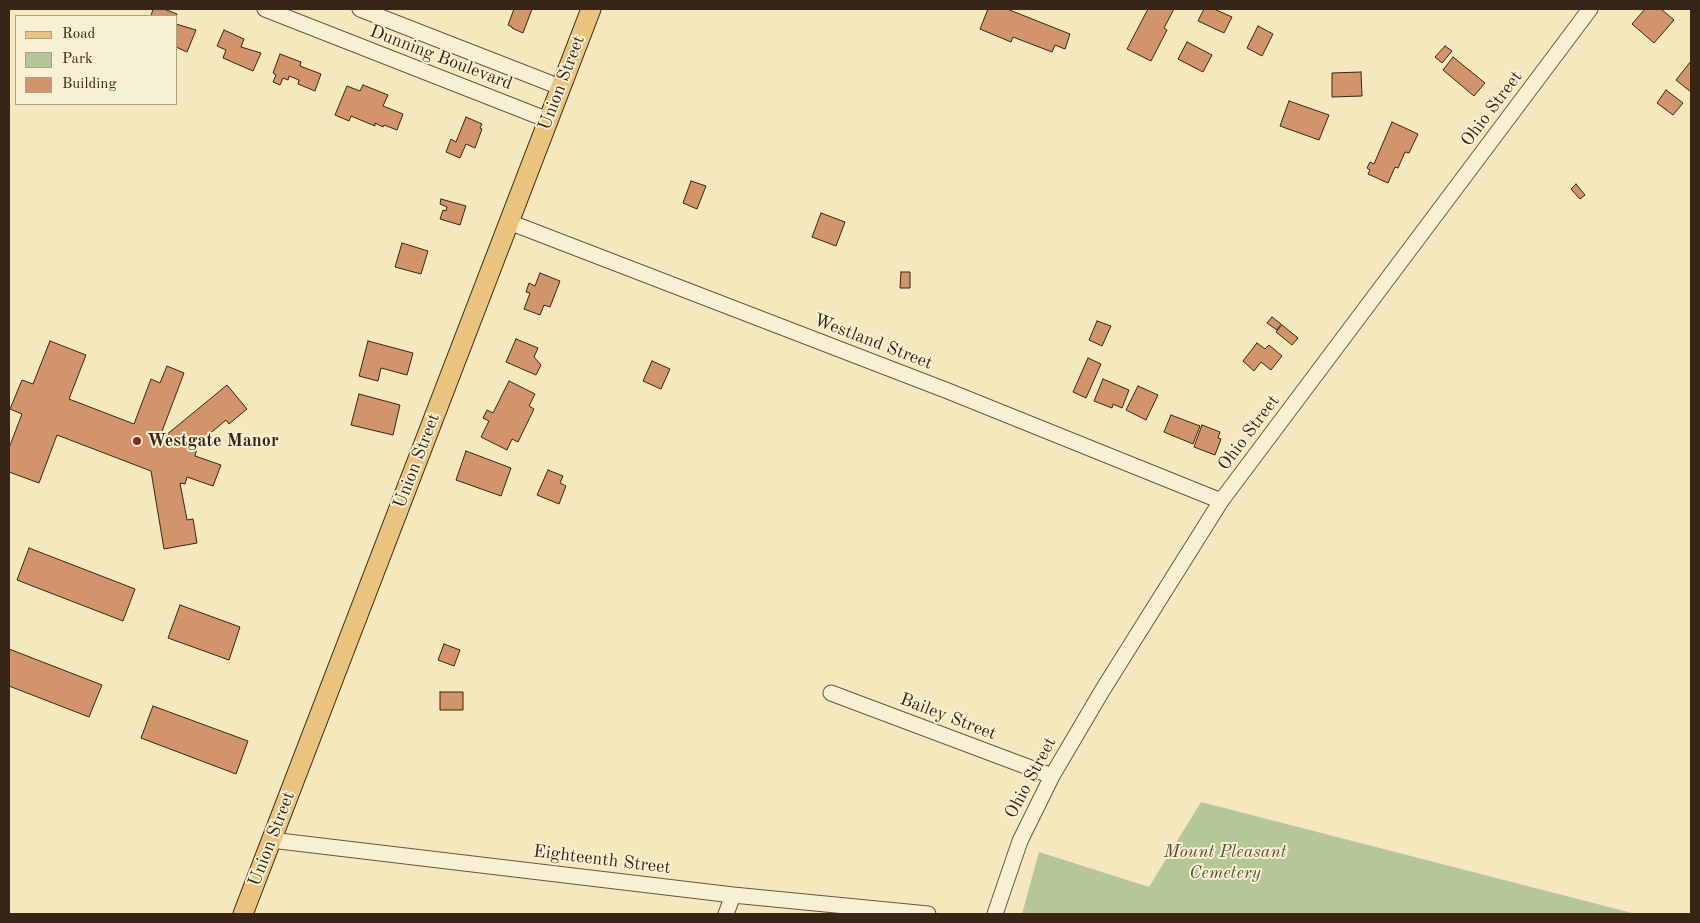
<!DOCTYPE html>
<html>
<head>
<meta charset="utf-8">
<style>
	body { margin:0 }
	#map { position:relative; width:1700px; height:923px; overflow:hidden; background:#f4e8bc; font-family:"Old Standard TT",serif }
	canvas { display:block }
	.frame { position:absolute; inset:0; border:10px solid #392515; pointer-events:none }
	.legend { position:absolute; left:15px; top:15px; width:162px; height:90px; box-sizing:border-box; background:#f8f0d3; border:1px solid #ac9f87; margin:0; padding:6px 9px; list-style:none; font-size:15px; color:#392515 }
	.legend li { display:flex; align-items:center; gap:10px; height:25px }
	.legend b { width:25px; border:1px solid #ac9f87 }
</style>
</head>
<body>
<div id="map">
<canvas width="1700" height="923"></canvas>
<div class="frame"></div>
<ul class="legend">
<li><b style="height:6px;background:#eac47e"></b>Road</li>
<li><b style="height:14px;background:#b5c796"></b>Park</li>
<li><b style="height:14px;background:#d2946a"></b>Building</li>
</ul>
</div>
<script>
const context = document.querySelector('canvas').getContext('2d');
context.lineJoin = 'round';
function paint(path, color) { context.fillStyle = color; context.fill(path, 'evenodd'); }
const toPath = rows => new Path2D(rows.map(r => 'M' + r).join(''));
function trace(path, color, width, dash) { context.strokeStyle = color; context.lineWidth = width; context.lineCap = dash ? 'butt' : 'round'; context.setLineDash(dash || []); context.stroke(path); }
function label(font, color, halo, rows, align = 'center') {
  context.font = font + ' "Old Standard TT",serif'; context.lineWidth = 4; context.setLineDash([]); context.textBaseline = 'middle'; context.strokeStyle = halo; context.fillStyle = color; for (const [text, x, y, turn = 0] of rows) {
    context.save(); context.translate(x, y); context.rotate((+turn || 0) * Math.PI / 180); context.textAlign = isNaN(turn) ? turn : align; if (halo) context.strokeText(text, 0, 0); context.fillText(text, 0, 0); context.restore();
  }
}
paint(toPath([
	[1201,802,1636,914,1022,914,1039,852,1149,887]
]), '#b5c796');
const building = toPath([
	[153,9,164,9,177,14,176,17,151,16,153,9],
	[514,9,532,9,523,33,512,28,512,27,508,25,514,9],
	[988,9,1007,9,1070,34,1065,49,1055,45,1052,52,1013,37,1011,42,980,29,988,9],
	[1148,9,1174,9,1164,28,1167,30,1151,61,1127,49,1148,9],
	[1204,9,1214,9,1232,17,1224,33,1198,21,1204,9],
	[1645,9,1661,9,1674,20,1654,43,1632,24,1645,9],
	[176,24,196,30,187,52,176,47,176,24],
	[1258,26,1273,34,1262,56,1247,48,1258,26],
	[224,30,244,39,241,47,261,53,253,71,223,58,226,50,217,46,224,30],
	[1187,42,1212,55,1203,72,1178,59,1187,42],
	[1445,46,1452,51,1442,63,1435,57,1445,46],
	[280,54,301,62,300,66,321,74,315,91,298,84,299,80,289,76,288,80,283,78,280,85,273,82,276,75,273,73,280,54],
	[1453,57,1485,83,1474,96,1443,70,1453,57],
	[1691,61,1691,92,1676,80,1691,61],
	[1361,72,1362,96,1332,97,1332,73,1361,72],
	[363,85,388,95,383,106,403,114,397,130,384,125,383,127,375,123,375,126,351,116,349,121,335,115,347,86,360,91,363,85],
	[1666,90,1683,103,1673,115,1657,103,1666,90],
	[1289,101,1329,115,1319,140,1280,126,1289,101],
	[466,117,482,124,480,128,482,129,475,148,466,144,460,158,446,152,451,139,456,142,466,117],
	[1392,122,1418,134,1409,153,1405,152,1398,168,1395,167,1388,183,1368,174,1370,170,1367,168,1370,162,1374,164,1392,122],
	[691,181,706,186,697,209,683,203,691,181],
	[1576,184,1585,195,1580,199,1571,189,1576,184],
	[441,199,466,206,460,225,440,219,443,210,446,211,447,207,440,204,441,199],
	[821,213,845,222,836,246,812,237,821,213],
	[402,243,428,251,421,274,395,267,402,243],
	[901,272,910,272,910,288,900,288,901,272],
	[540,273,560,281,550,307,544,305,540,315,524,309,530,293,526,292,529,283,535,286,540,273],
	[1272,317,1281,324,1277,330,1267,323,1272,317],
	[1097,321,1111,326,1102,346,1089,340,1097,321],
	[1282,325,1298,338,1292,345,1276,332,1282,325],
	[516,339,538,348,534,357,541,365,536,375,506,362,516,339],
	[50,341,86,355,69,399,134,424,151,379,160,383,167,366,184,373,161,434,165,436,227,385,247,409,229,424,226,420,194,447,197,448,195,456,221,465,213,486,187,477,185,484,180,483,187,520,193,519,197,543,164,549,151,471,57,435,39,483,9,472,9,448,22,414,10,409,22,380,33,384,50,341],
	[368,341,413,353,407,375,381,368,378,381,359,376,368,341],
	[1257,343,1265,349,1269,345,1282,356,1271,370,1261,362,1254,371,1243,361,1257,343],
	[1088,358,1101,364,1086,398,1073,392,1088,358],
	[652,361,670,369,661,389,643,381,652,361],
	[1103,379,1129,390,1122,408,1113,404,1112,408,1094,401,1103,379],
	[509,381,535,394,529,406,534,409,518,442,512,439,507,450,481,437,489,421,483,418,487,410,493,413,509,381],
	[1138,386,1158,395,1146,420,1126,410,1138,386],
	[359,394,400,405,393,435,351,425,359,394],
	[1171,415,1200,426,1193,444,1164,432,1171,415],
	[1202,425,1220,432,1218,438,1221,439,1215,455,1194,447,1202,425],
	[466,451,511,468,501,496,456,480,466,451],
	[548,470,563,476,560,483,566,486,559,504,537,495,548,470],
	[29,548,135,589,123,621,17,580,29,548],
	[180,605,240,627,229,660,168,638,180,605],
	[444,644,460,650,454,666,438,660,444,644],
	[9,649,102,685,89,717,9,686,9,649],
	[440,692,463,692,463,710,440,710,440,692],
	[153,706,248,741,236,774,141,738,153,706]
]);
paint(building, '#d2946a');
trace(building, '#392515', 1);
const minor = toPath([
	[265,9,548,120],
	[360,9,560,87],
	[509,222,948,391,1221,501],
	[831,693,1052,776],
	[271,840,733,895,928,914],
	[726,914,733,895],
	[995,914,1020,841,1052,776,1102,691,1221,501,1590,9]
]);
const major = toPath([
	[243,914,591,9]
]);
trace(minor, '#68563f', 17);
trace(major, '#392515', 21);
trace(minor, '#f8f0d3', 15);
trace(major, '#eac47e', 19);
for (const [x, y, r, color] of [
	[137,441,5,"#8f2418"]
]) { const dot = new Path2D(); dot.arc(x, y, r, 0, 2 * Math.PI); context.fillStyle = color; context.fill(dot); trace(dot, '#f8f0d3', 2); }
label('18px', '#392515', '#f8f0d3', [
	["Dunning Boulevard",441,58,21],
	["Union Street",562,83,-69],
	["Ohio Street",1492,109,-53],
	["Westland Street",873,342,21],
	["Ohio Street",1249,433,-53],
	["Union Street",417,461,-69],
	["Bailey Street",948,717,21],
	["Ohio Street",1031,778,-62],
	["Union Street",272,839,-69],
	["Eighteenth Street",602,860,7]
]);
label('bold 18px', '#392515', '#f8f0d3', [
	["Westgate Manor",147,441]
], 'left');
label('italic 18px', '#584e35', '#f8f0d3', [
	["Mount Pleasant",1225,852],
	["Cemetery",1225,873]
]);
</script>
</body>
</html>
